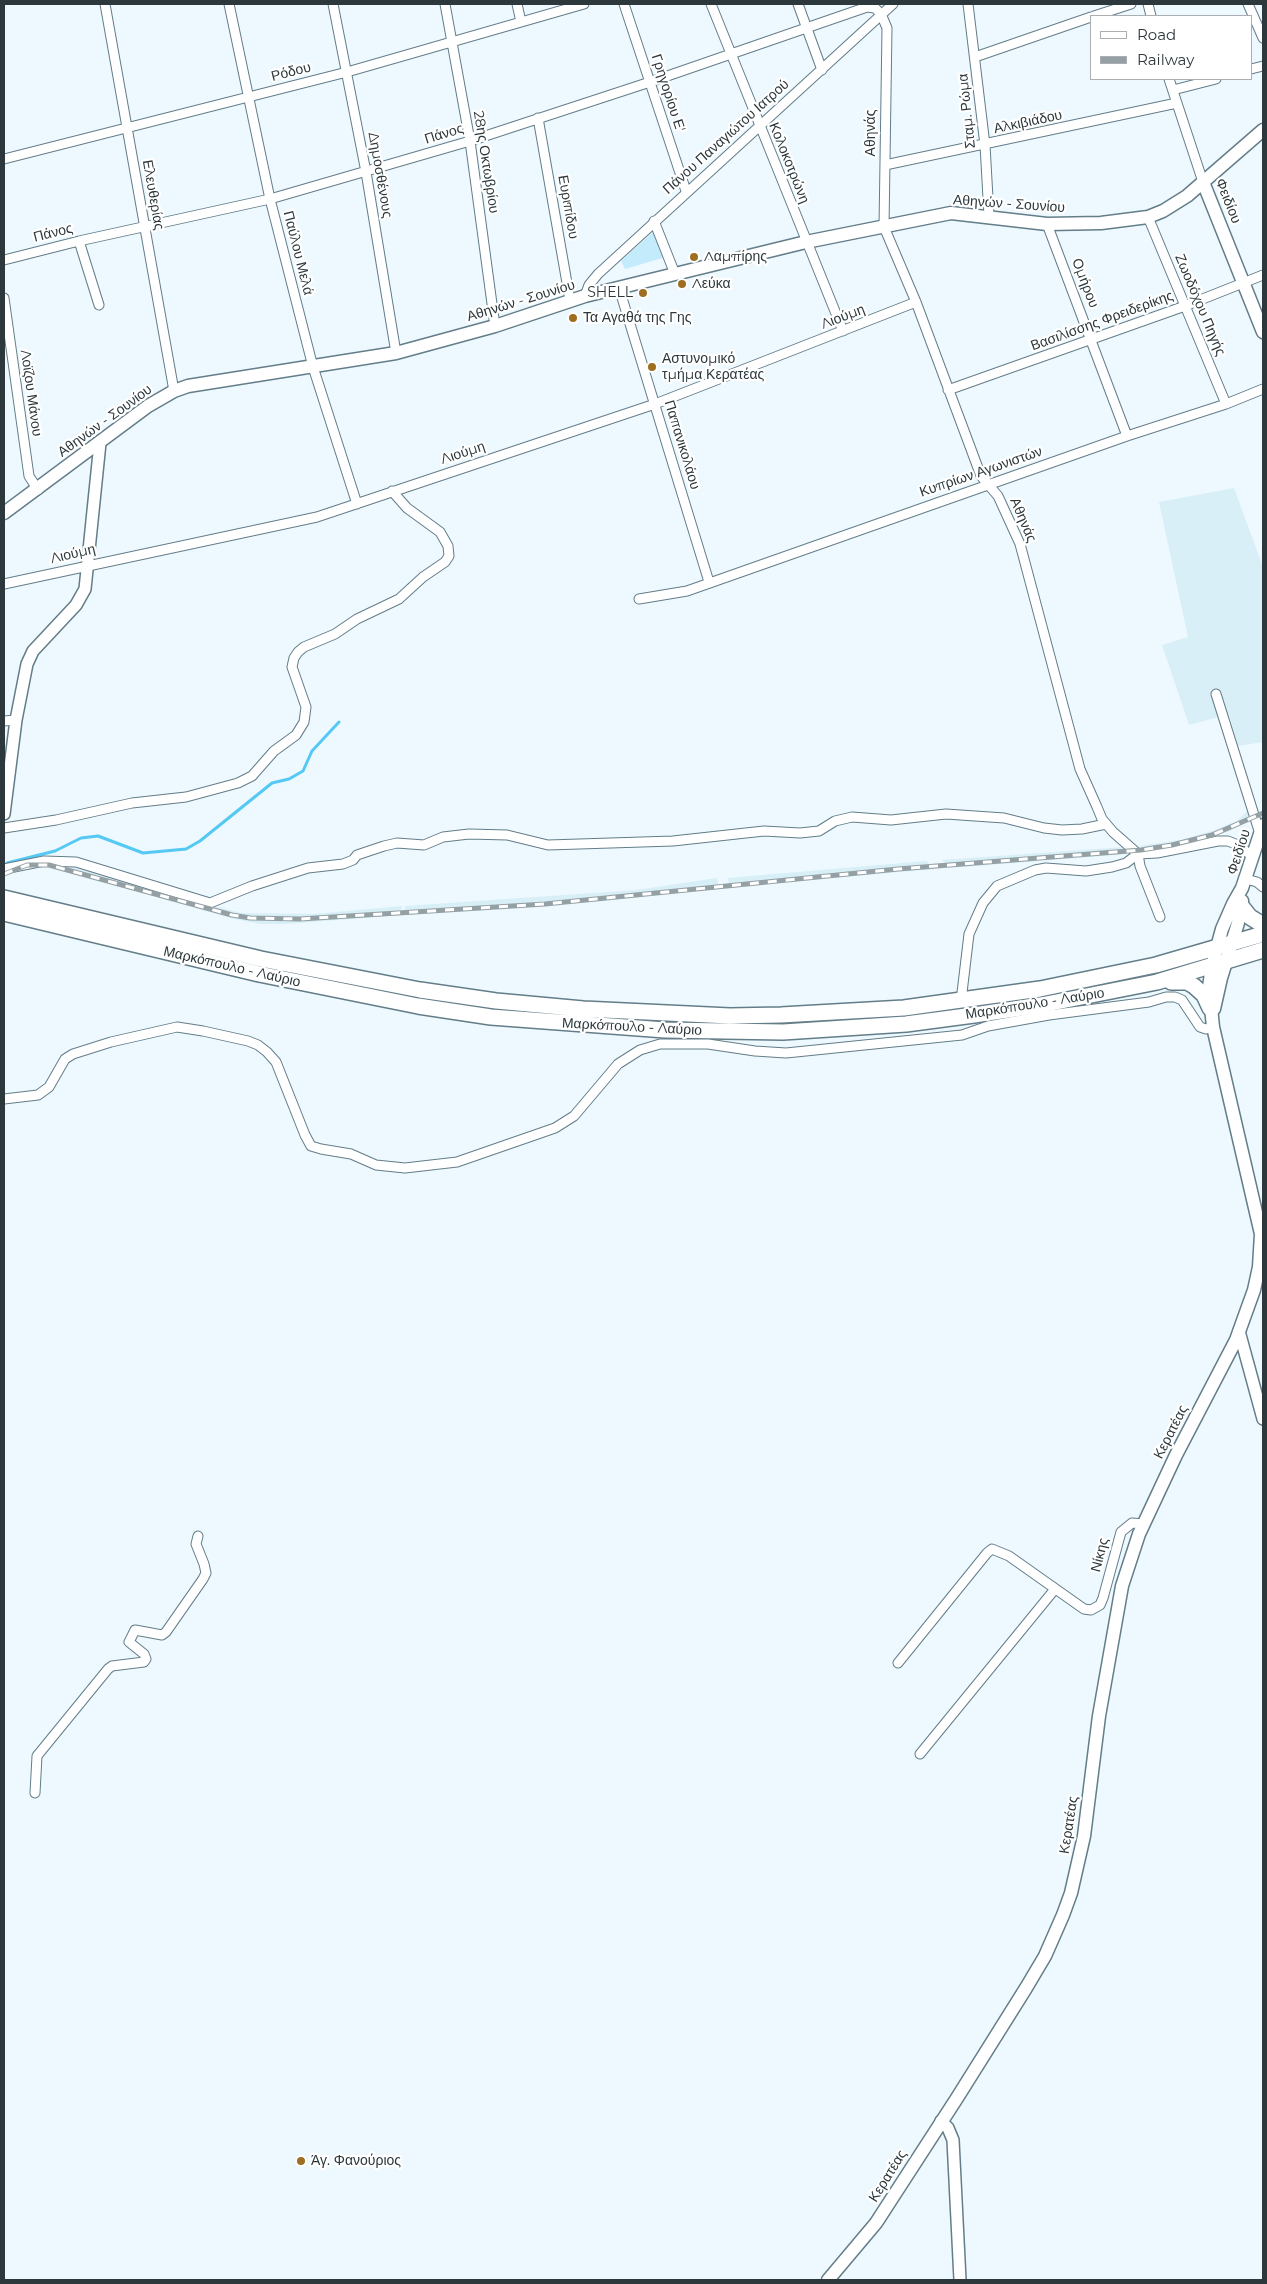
<!DOCTYPE html>
<html>
<head>
<meta charset="utf-8">
<style>
	body { margin:0 }
	#map { position:relative; width:1267px; height:2284px; overflow:hidden; background:#edf9fe; font-family:Montserrat,sans-serif }
	canvas { display:block }
	.frame { position:absolute; inset:0; border:5px solid #2c383c; pointer-events:none }
	.legend { position:absolute; left:1090px; top:15px; width:162px; height:65px; box-sizing:border-box; background:#fff; border:1px solid #abafb1; margin:0; padding:6px 9px; list-style:none; font-size:15px; color:#2c383c }
	.legend li { display:flex; align-items:center; gap:10px; height:25px }
	.legend b { width:25px; border:1px solid #abafb1 }
</style>
</head>
<body>
<div id="map">
<canvas width="1267" height="2284"></canvas>
<div class="frame"></div>
<ul class="legend">
<li><b style="height:6px;background:#fff"></b>Road</li>
<li><b style="height:6px;background:#94a0a4"></b>Railway</li>
</ul>
</div>
<script>
const context = document.querySelector('canvas').getContext('2d');
context.lineJoin = 'round';
function paint(path, color) { context.fillStyle = color; context.fill(path, 'evenodd'); }
const toPath = rows => new Path2D(rows.map(r => 'M' + r).join(''));
function trace(path, color, width, dash) { context.strokeStyle = color; context.lineWidth = width; context.lineCap = dash ? 'butt' : 'round'; context.setLineDash(dash || []); context.stroke(path); }
function label(font, color, halo, rows, align = 'center') {
  context.font = font + ' Montserrat,sans-serif'; context.lineWidth = 4.5; context.setLineDash([]); context.textBaseline = 'middle'; context.strokeStyle = halo; context.fillStyle = color; for (const [text, x, y, turn = 0] of rows) {
    context.save(); context.translate(x, y); context.rotate((+turn || 0) * Math.PI / 180); context.textAlign = isNaN(turn) ? turn : align; if (halo) context.strokeText(text, 0, 0); context.fillText(text, 0, 0); context.restore();
  }
}
paint(toPath([
	[1234,488,1263,567,1263,742,1238,746,1229,714,1189,725,1162,645,1188,637,1159,502],
	[1250,808,1252,813,1245,823,1228,832,1194,842,1152,849,1139,846,1181,840,1215,830,1237,821],
	[1124,847,1128,851,1127,854,950,868,942,860],
	[926,861,935,869,729,887,728,878],
	[51,864,87,869,169,894,241,913,314,914,402,906,400,915,286,924,260,924,230,918,49,866],
	[717,878,719,888,605,901,404,915,405,906,636,890]
]), '#d8eff8');
paint(toPath([
	[655,230,666,257,625,269,621,261]
]), '#c4ebfc');
trace(toPath([
	[7,863,55,851,81,838,98,836,143,853,186,849,200,841,272,783,289,779,303,771,312,751,339,722]
]), '#55c9f3', 3);
const minor = toPath([
	[105,4,174,391],
	[229,4,270,199,313,367,357,504],
	[333,4,366,172,396,353],
	[445,4,470,141,495,326],
	[517,4,521,22],
	[624,4,686,191],
	[711,4,843,331],
	[798,4,822,70],
	[968,4,985,145,989,216],
	[1148,4,1151,16],
	[1248,4,1263,38],
	[1094,16,1131,4],
	[975,57,1091,17],
	[1251,69,1263,66],
	[1169,79,1203,182],
	[1173,90,1216,79],
	[538,118,570,300],
	[4,159,347,72,584,4],
	[885,165,1177,103],
	[1148,217,1226,404],
	[654,221,675,274],
	[1047,224,1127,436],
	[79,241,99,305],
	[4,260,79,241,270,199,470,141,650,82,867,7,875,8,881,14,887,28,884,227,916,302,981,476,998,496,1020,544,1080,769,1097,807,1102,819,1113,832,1138,854,1157,853,1218,841,1228,841,1238,845,1253,857],
	[619,288,709,582],
	[585,296,589,285,598,274,893,4],
	[4,298,29,476,38,490],
	[948,390,1185,306,1263,275],
	[4,584,317,517,655,404,916,302],
	[639,599,687,591,1127,436,1226,404,1263,389],
	[1216,694,1260,834],
	[4,721,16,720],
	[4,828,56,820,132,803,186,797,238,783,252,776,274,751,296,735,304,722,306,707,292,667,294,658,298,652,304,647,335,634,357,619,399,599,423,577,445,562,449,556,448,546,440,532,407,508,392,491],
	[1138,854,1140,866,1160,917],
	[4,869,44,861,76,862,210,903,252,886,308,868,343,864,353,860,357,855,384,846,397,843,424,845,443,837,469,834,507,835,548,845,673,841,764,831,800,833,819,831,835,821,852,817,891,820,946,814,1004,818,1044,828,1062,830,1082,829,1106,824],
	[1246,879,1257,882,1263,887],
	[961,1001,969,934,983,903,997,886,1035,870,1046,868,1086,871,1112,867,1126,863,1138,854],
	[4,1099,38,1095,49,1087,65,1059,73,1054,111,1042,177,1027,203,1031,248,1041,258,1045,267,1052,276,1062,305,1135,311,1146,321,1149,351,1154,376,1165,405,1168,457,1162,555,1128,574,1116,618,1064,640,1050,660,1044,708,1044,755,1051,786,1053,962,1035,988,1026,1049,1015,1149,1002,1166,997,1175,997,1182,1000,1200,1027,1206,1029,1213,1027],
	[898,1663,987,1553,992,1549,1009,1556,1084,1609,1091,1610,1100,1605,1103,1598,1121,1532,1132,1523,1144,1524],
	[920,1754,1055,1589],
	[35,1793,37,1756,108,1669,112,1666,144,1662,146,1659,144,1654,129,1642,135,1630,162,1635,166,1632,203,1579,206,1573,204,1564,196,1544,198,1536]
]);
const tertiary = toPath([
	[4,814,16,720,27,664,33,651,76,605,85,589,100,443],
	[1239,1331,1263,1419],
	[941,2121,948,2128,953,2140,960,2280]
]);
const secondary = toPath([
	[1203,182,1263,332],
	[4,513,148,406,174,391,188,386,396,353,495,326,585,296,806,242,951,213,1047,224,1101,223,1148,217,1163,211,1187,196,1263,130],
	[1214,1009,1221,978,1238,923,1242,901],
	[828,2280,876,2223,957,2098,1026,1988,1045,1956,1063,1915,1071,1893,1084,1836,1099,1716,1122,1586,1139,1534,1176,1455,1236,1340,1254,1290,1259,1267,1261,1234,1213,1027,1209,987,1212,966,1222,929,1233,904,1242,888,1263,825]
]);
const trunk = toPath([
	[4,898,261,959,420,990,496,1001,583,1009,730,1016,781,1015,904,1008,1040,989,1156,965,1263,934],
	[1242,907,1250,917,1263,925],
	[4,913,259,974,418,1006,491,1017,665,1030,783,1032,906,1024,974,1015,1041,1005,1157,982,1263,950],
	[1171,982,1187,982,1194,986,1204,995,1210,1008]
]);
trace(minor, '#637d89', 11);
trace(tertiary, '#637d89', 14);
trace(secondary, '#637d89', 15);
trace(trunk, '#637d89', 18);
trace(minor, '#fff', 9);
trace(tertiary, '#fff', 11);
trace(secondary, '#fff', 12);
trace(trunk, '#fff', 15);
const rail = toPath([
	[4,874,27,865,49,865,232,915,250,918,300,919,545,904,898,869,1141,850,1172,845,1212,835,1263,813]
]);
trace(rail, '#94a0a4', 5);
trace(rail, '#fff', 3, [9]);
for (const [x, y, r, color] of [
	[694,257,5,"#9e6e21"],
	[682,284,5,"#9e6e21"],
	[643,293,5,"#9e6e21"],
	[573,318,5,"#9e6e21"],
	[652,367,5,"#9e6e21"],
	[301,2161,5,"#9e6e21"]
]) { const dot = new Path2D(); dot.arc(x, y, r, 0, 2 * Math.PI); context.fillStyle = color; context.fill(dot); trace(dot, '#fff', 2); }
label('14px', '#2c383c', '#fff', [
	["Ρόδου",291,72,-14],
	["Γρηγορίου Ε'",668,93,72],
	["Σταμ. Ρώμα",967,111,-96],
	["Αλκιβιάδου",1028,122,-12],
	["Αθηνάς",871,133,-90],
	["Πάνος",444,134,-17],
	["Πάνου Παναγιώτου Ιατρού",726,137,-42],
	["28ης Οκτωβρίου",486,162,81],
	["Κολοκοτρώνη",789,163,68],
	["Δημοσθένους",380,175,80],
	["Ελευθερίας",153,195,80],
	["Φειδίου",1228,201,68],
	["Αθηνών - Σουνίου",1009,204,4],
	["Ευριπίδου",568,207,80],
	["Πάνος",53,233,-14],
	["Παύλου Μελά",298,253,76],
	["Ομήρου",1085,283,69],
	["Αθηνών - Σουνίου",521,301,-17],
	["Ζωοδόχου Πηγής",1200,305,67],
	["Λιούμη",843,317,-21],
	["Βασιλίσσης Φρειδερίκης",1102,321,-20],
	["Λοϊζου Μάνου",31,393,82],
	["Αθηνών - Σουνίου",105,421,-36],
	["Παπανικολάου",682,445,73],
	["Λιούμη",463,453,-18],
	["Κυπρίων Αγωνιστών",981,472,-19],
	["Αθηνάς",1023,520,67],
	["Λιούμη",73,554,-13],
	["Φειδίου",1239,852,-72],
	["Μαρκόπουλο - Λαύριο",232,967,13],
	["Μαρκόπουλο - Λαύριο",1035,1004,-9],
	["Μαρκόπουλο - Λαύριο",632,1027,3],
	["Κερατέας",1171,1432,-63],
	["Νίκης",1100,1555,-76],
	["Κερατέας",1069,1825,-81],
	["Κερατέας",888,2176,-58]
]);
label('14px', '#2c383c', '#fff', [
	["Λαμπίρης",704,257],
	["Λεύκα",692,284],
	["SHELL",633,293,"right"],
	["Τα Αγαθά της Γης",583,318],
	["Αστυνομικό",662,359],
	["τμήμα Κερατέας",662,375],
	["Άγ. Φανούριος",311,2161]
], 'left');
</script>
</body>
</html>
